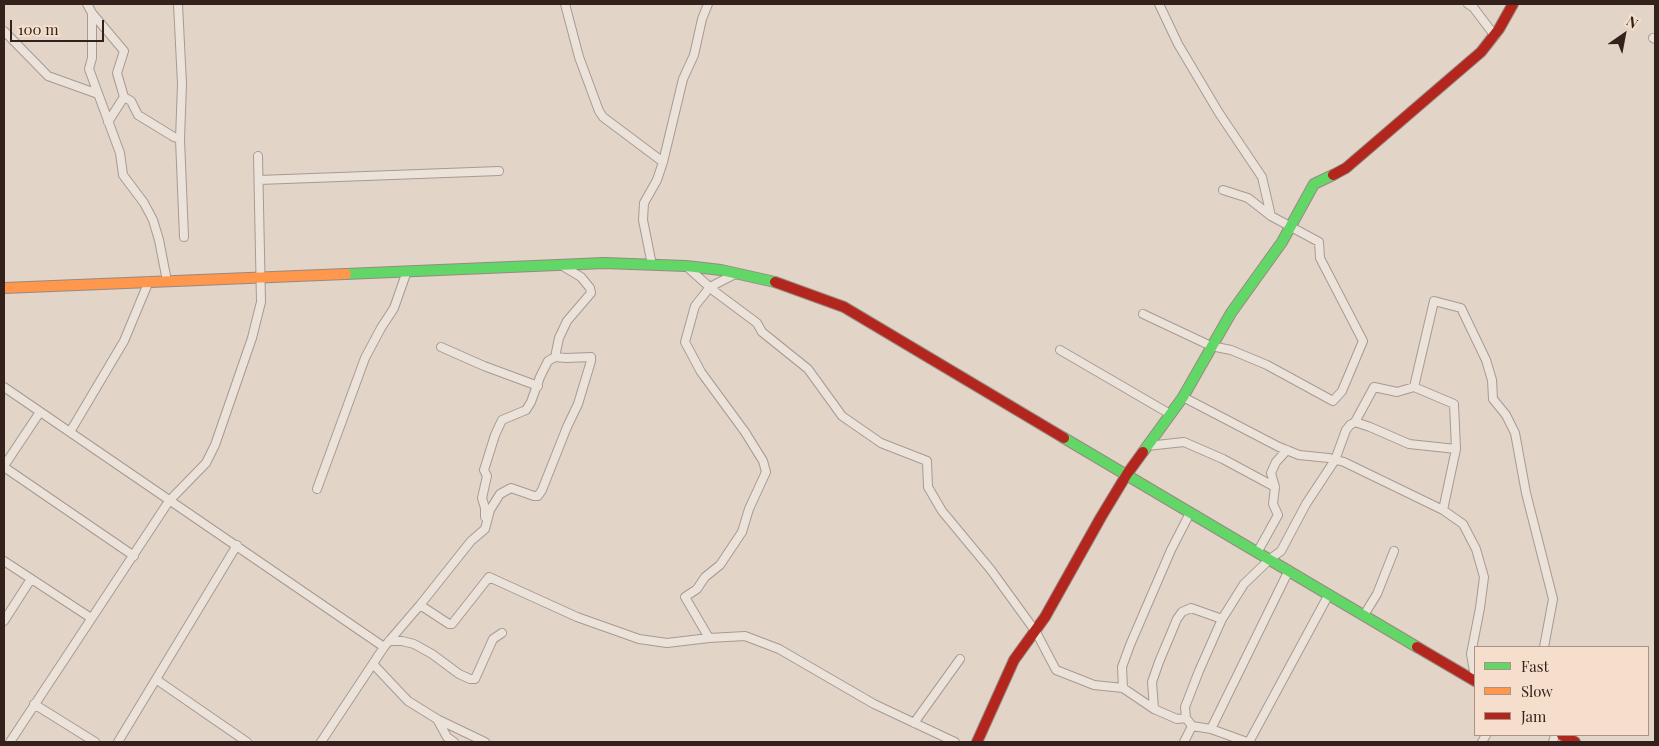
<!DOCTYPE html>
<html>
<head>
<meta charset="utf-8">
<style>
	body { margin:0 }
	#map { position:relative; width:1659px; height:746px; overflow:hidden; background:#e3d4c8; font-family:"Playfair Display",serif }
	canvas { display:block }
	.frame { position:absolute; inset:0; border:5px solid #35211b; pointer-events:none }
	.legend { position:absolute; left:1474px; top:646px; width:175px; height:90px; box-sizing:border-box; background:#f5dfcc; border:1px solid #a89385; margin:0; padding:6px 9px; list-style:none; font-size:15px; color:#35211b }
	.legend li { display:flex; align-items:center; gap:10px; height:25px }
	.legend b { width:25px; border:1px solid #a89385 }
	.north { position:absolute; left:1599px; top:10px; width:50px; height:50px; -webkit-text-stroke:4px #f5dfcc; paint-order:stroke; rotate:33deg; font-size:14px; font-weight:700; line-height:20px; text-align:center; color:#35211b }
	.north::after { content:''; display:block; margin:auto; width:18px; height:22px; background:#35211b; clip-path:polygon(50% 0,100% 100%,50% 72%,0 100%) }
	.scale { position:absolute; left:10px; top:20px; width:94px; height:22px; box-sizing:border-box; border:2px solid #35211b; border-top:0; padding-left:6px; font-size:15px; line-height:18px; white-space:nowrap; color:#35211b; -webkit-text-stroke:4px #f5dfcc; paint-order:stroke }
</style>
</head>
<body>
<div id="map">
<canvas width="1659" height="746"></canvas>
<div class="frame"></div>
<ul class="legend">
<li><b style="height:6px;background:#63d668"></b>Fast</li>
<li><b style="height:6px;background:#ff974d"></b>Slow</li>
<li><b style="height:6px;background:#b3261e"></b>Jam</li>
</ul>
<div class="north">N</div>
<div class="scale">100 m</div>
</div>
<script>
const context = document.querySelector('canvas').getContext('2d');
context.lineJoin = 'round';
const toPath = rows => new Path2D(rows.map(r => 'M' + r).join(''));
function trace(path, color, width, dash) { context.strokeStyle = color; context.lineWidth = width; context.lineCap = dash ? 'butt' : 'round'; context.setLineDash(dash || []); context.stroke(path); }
const street = toPath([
	[87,4,92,13,92,58,89,69,120,153,123,175,144,203,153,220,159,240,167,281],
	[178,4,182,84,180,139,184,237],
	[565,4,579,57,599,111,603,117,663,162],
	[1468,4,1473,7,1495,36],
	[92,13,124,51,117,73,124,97,108,122],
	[4,31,48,76,98,94],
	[1653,38,1655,39],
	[124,97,131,101,138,115,174,137,180,139],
	[259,180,499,171],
	[1223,190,1248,198,1271,216],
	[652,265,643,220,644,203,657,180,663,162,683,79,694,55,702,19,708,4],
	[686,266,714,291,757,323,762,332,808,369,842,416,881,443,927,461,928,487,942,511,991,570,1036,632,1056,670,1094,685,1123,688],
	[1143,314,1211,346,1231,350,1267,365,1333,401,1342,391,1363,341,1320,258,1319,242,1271,216,1262,177,1219,113,1178,44,1159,4],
	[441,347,484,366,538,386],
	[1060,350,1170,414],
	[4,387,384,647,321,742],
	[1414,387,1434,301,1461,308,1486,360,1492,380,1493,399,1506,415,1515,433,1526,493,1553,599,1544,647],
	[1183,397,1279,447,1299,455,1329,458,1344,462,1443,510],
	[1355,422,1374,387,1397,392,1414,387,1454,404,1456,449,1443,510,1463,524,1476,549,1484,577,1480,608,1471,654,1475,677],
	[70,432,124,341,149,281],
	[1147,446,1184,442,1223,459,1275,487],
	[4,466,40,412],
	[4,467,134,556],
	[317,489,365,358,381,328,394,308,407,271],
	[485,517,485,508,482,498,487,476,484,470,495,435,502,420,526,410,531,402,540,377,548,361,555,357],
	[1258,551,1278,515,1273,504,1275,487,1271,473,1276,462,1287,450],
	[4,561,91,618],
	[420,605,449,624,452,624,489,577,577,617,639,639,667,643,709,638,745,636,779,649,874,704,955,742],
	[1364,615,1377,594,1394,551],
	[4,621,31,579],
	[709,638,685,597,697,589,705,577,720,565,742,532,749,509,766,472,763,461,745,432,701,372,685,342,695,306,710,287,737,273],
	[389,641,402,641,414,644,432,654,459,674,470,679,475,679,493,639,502,633],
	[384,647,420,605,471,541,485,529,490,510,500,494,511,488,534,496,538,496,542,490,567,427,578,404,591,361,591,357,566,358,555,357,559,338,567,321,591,293,590,288,581,277,561,265],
	[373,664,408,701,437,719,485,742],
	[157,680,247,742],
	[34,704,95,742],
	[1154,709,1123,688,1122,667,1130,645,1171,550,1190,513],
	[1186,718,1177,719,1154,709,1152,682,1159,662,1177,619,1182,612,1191,608,1222,619],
	[437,719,447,737,454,742],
	[914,723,960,659],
	[1192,726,1211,729,1247,742],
	[1211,729,1289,570],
	[10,742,169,501,206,463,215,445,252,338,261,302,258,156],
	[118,742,237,545],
	[1184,742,1192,726,1186,718,1185,707,1199,671,1222,619,1244,584,1270,559,1281,551,1306,504,1335,460,1346,430,1350,425,1355,422,1370,427,1409,444,1456,449],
	[1249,742,1329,594],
	[1482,742,1486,735],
	[1553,742,1555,735]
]);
const fast = toPath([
	[346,274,604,263,686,266,721,270,775,282],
	[1064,438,1417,647],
	[1143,452,1183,397,1231,313,1282,242,1314,184,1333,175]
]);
const slow = toPath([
	[4,288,346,274]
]);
const jam = toPath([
	[1333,175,1346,168,1481,52,1499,29,1513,4],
	[775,282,844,307,1064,438],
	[1417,647,1475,681],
	[1562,735,1575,742],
	[977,742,1014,660,1045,617,1101,517,1127,474,1143,452]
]);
trace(street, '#a79a92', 10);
trace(fast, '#978982', 12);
trace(slow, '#978982', 12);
trace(jam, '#978982', 12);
trace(street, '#ebe2da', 8);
trace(fast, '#63d668', 10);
trace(slow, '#ff974d', 10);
trace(jam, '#b3261e', 10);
</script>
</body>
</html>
